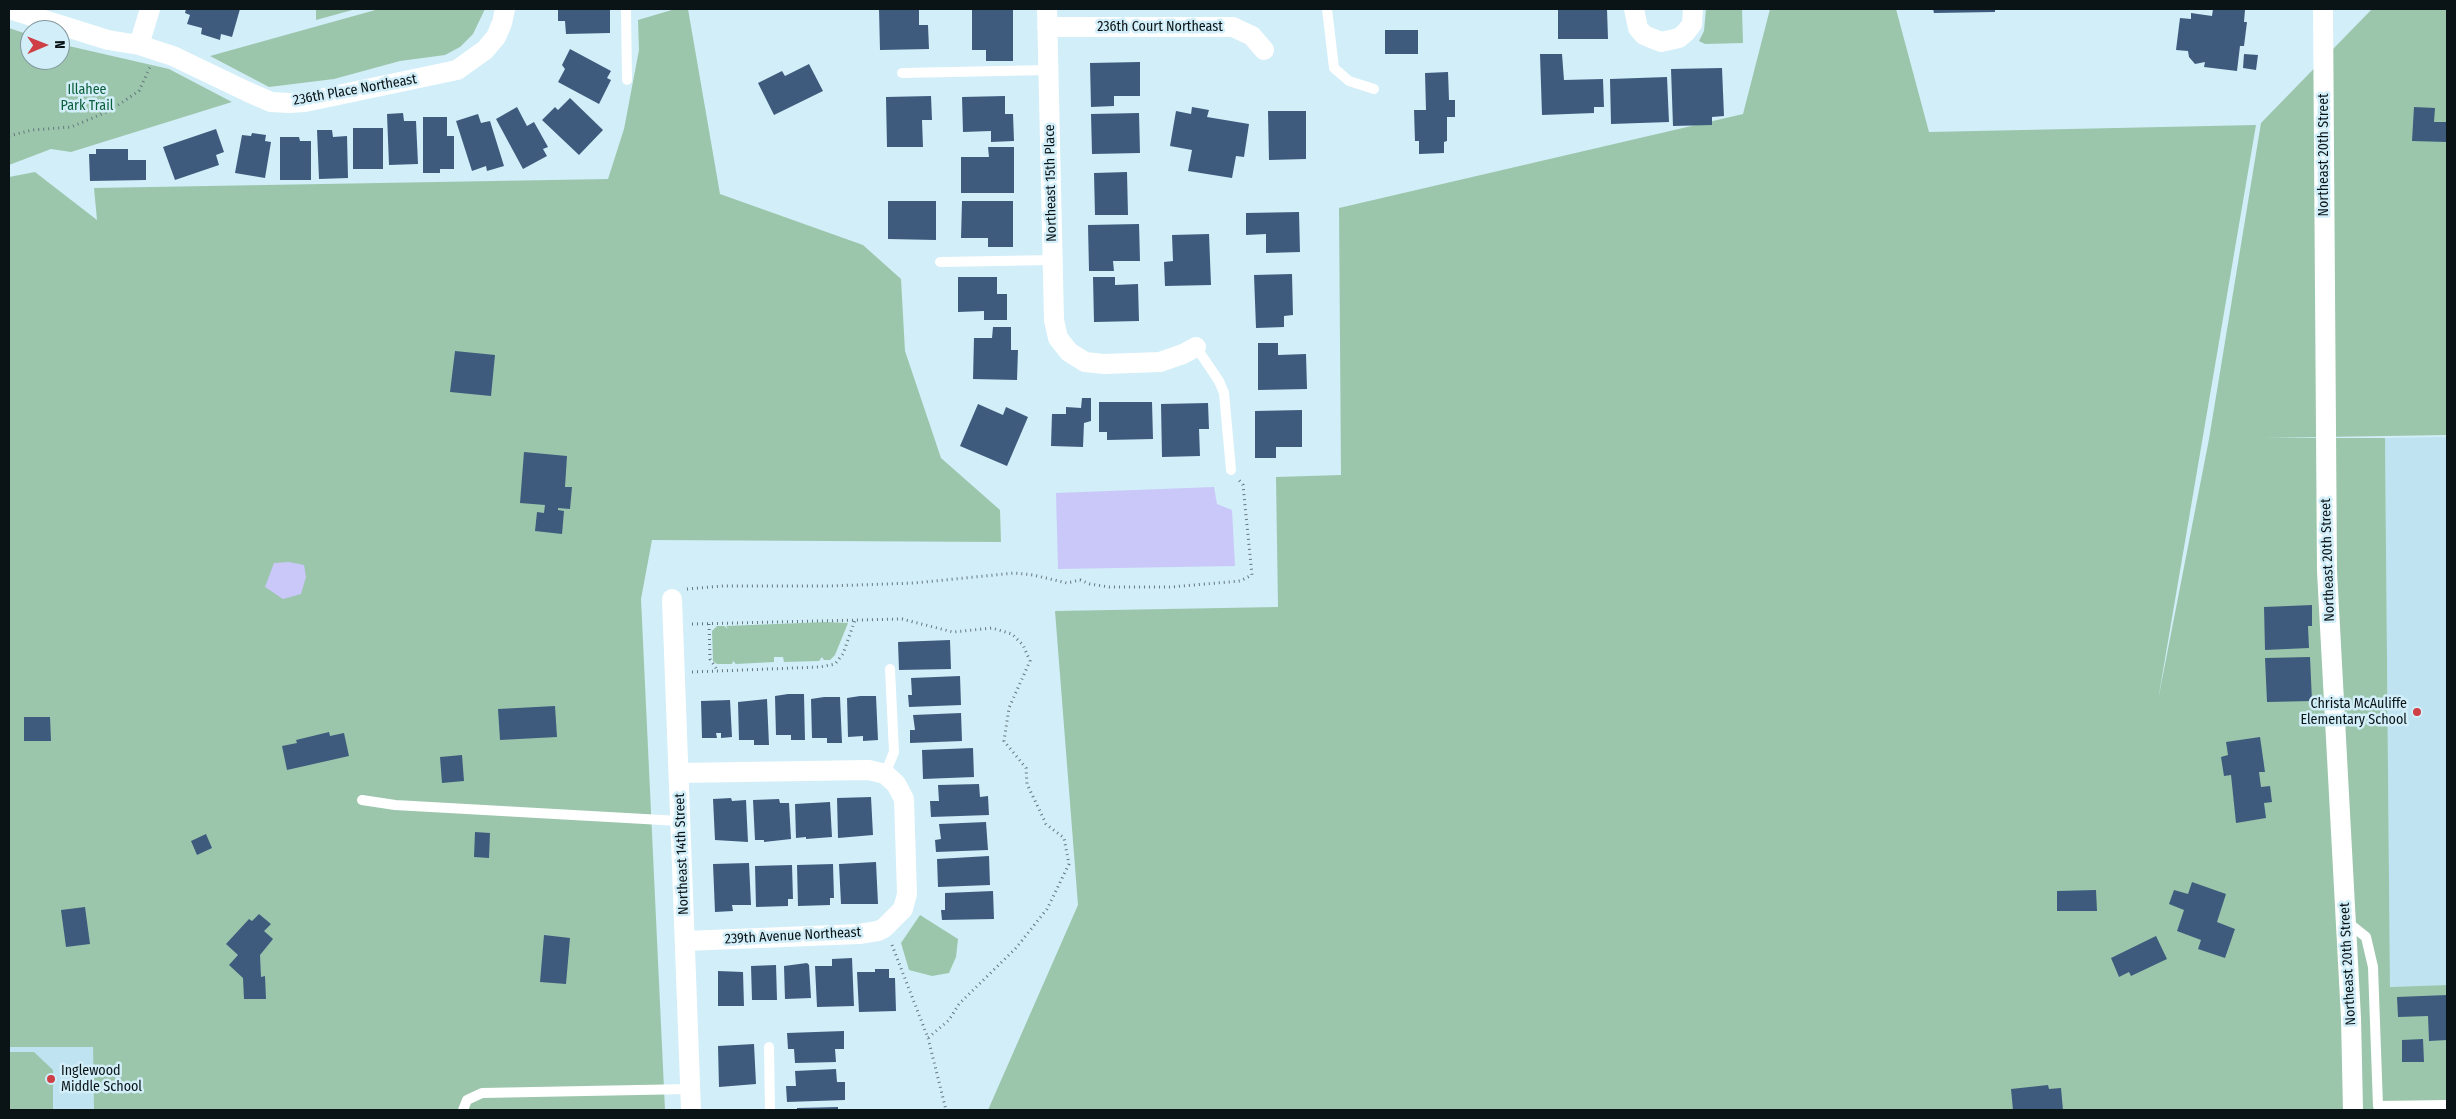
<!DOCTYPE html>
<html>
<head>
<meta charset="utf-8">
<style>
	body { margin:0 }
	#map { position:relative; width:2456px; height:1119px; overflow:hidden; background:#d2eef8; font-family:"Fira Sans Condensed",sans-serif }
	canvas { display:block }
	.frame { position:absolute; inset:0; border:10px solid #0a1417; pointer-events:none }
	.north { position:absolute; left:20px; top:20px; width:50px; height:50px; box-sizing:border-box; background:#d2eef8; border:1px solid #82979e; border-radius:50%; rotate:89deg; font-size:14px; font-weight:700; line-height:20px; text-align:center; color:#0a1417 }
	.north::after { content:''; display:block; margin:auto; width:18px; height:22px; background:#cf3f46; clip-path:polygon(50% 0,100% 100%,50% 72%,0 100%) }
</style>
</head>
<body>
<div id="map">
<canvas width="2456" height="1119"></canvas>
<div class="frame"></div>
<div class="north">N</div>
</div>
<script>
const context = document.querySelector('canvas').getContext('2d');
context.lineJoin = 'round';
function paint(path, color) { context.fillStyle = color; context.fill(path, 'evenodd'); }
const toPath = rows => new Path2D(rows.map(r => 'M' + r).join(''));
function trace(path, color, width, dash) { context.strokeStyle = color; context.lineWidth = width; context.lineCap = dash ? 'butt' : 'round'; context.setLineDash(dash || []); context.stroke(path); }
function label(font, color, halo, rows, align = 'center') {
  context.font = font + ' "Fira Sans Condensed",sans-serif'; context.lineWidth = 5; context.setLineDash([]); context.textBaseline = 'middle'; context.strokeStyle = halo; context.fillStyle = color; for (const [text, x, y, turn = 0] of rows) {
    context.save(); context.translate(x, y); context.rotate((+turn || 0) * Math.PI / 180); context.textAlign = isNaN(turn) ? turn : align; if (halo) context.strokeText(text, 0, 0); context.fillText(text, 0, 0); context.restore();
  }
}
paint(toPath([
	[2447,437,2447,985,2390,987,2385,438],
	[9,1047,93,1047,94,1110,9,1110]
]), '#bfe3f1');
paint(toPath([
	[316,9,356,9,316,20],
	[379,9,485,9,473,34,460,47,445,55,400,61,334,79,269,87,210,56],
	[675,9,688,9,720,194,863,245,901,279,905,351,941,458,1000,510,1001,542,652,540,641,599,665,1110,94,1110,93,1047,9,1047,9,177,35,172,97,220,94,188,608,179,624,129,639,50,638,20],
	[1706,9,1742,9,1743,43,1705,44,1699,41,1704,31],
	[1770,9,1896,9,1929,132,2256,125,2158,700,2209,439,2261,123,2372,9,2447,9,2447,435,2265,438,2385,438,2390,987,2447,985,2447,1110,988,1110,1078,905,1055,611,1278,607,1276,477,1341,475,1339,208,1743,114],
	[9,28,30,35,30,60,60,60,60,44,169,69,232,102,71,152,51,149,9,165],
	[826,622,848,623,835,655,830,660,824,660,822,657,819,661,784,662,783,657,774,657,774,662,736,664,733,661,732,664,717,664,713,661,712,631,717,626,724,626,728,629,726,626],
	[920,915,958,939,956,957,949,973,932,976,909,970,901,943],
	[9,1052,34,1052,53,1070,53,1110,9,1110]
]), '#9cc6ac');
paint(toPath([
	[1214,487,1217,504,1232,510,1235,566,1058,569,1056,493],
	[289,562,304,565,306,577,301,594,283,599,265,587,274,563]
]), '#c9c8f9');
paint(toPath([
	[186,9,240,9,232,37,221,34,220,40,201,34,202,28,187,24,190,15,185,13],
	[558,9,610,9,610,33,566,34,565,21,558,21],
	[879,9,919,9,919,25,928,25,929,49,880,50],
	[972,9,1013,9,1013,61,986,61,986,50,972,50],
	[1558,9,1607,9,1608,39,1558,39],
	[1933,9,1995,9,1995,12,1934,13],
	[2213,9,2245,10,2244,22,2247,22,2244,46,2240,46,2237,71,2204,67,2205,62,2195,64,2189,57,2188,51,2176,50,2180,18,2191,19,2191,13,2212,16],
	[1385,30,1418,30,1418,54,1385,54],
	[570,49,611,71,607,78,611,80,599,104,558,82,565,69,562,65],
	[1540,54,1562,54,1564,80,1603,79,1604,107,1594,107,1594,113,1542,115],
	[2244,54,2258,55,2256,70,2243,68],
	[1140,62,1140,96,1114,96,1114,106,1091,107,1090,63],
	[809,64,823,91,774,115,758,83,782,71,785,76],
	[1722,68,1724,116,1712,117,1712,125,1673,126,1671,69],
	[1448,72,1449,100,1455,100,1455,117,1447,117,1447,141,1444,142,1444,153,1419,154,1419,141,1415,141,1414,110,1426,110,1425,73],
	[1667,77,1669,122,1611,124,1610,79],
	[931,96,932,120,922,120,923,147,887,147,886,97],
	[1005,96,1005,114,1013,114,1014,141,991,142,991,131,963,132,962,97],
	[570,98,603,130,579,155,542,120,555,107,558,110],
	[517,107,527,126,534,122,548,147,543,149,547,156,523,169,496,119],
	[1192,107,1209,110,1207,117,1249,124,1244,157,1236,156,1232,178,1188,171,1192,150,1170,146,1176,111,1191,114],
	[2414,107,2435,108,2434,122,2447,122,2447,142,2412,141],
	[1268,111,1306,111,1306,159,1269,160],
	[403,113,404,121,416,121,418,164,389,165,387,114],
	[1139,113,1140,153,1092,154,1091,114],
	[478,114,481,123,490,121,504,166,487,171,486,166,472,171,456,121],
	[423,117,447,117,447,136,454,136,454,169,440,169,440,173,423,173],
	[353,128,383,128,383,169,353,169],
	[216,129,224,152,216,155,219,165,175,180,163,147],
	[317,130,332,130,333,137,347,136,348,178,319,179],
	[252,133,266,135,265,141,271,142,265,178,235,173,242,135,251,136],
	[280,137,299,137,300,141,311,141,311,180,280,180],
	[988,147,1014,147,1014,193,961,193,961,157,989,157],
	[96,149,128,149,128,160,146,160,146,180,90,181,89,154,96,154],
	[1127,172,1128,215,1095,215,1094,173],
	[888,201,936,201,936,240,888,239],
	[962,201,1013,201,1013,247,988,247,988,238,961,238],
	[1299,212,1300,252,1266,253,1266,234,1246,235,1246,213],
	[1139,224,1140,261,1113,261,1114,271,1089,271,1088,225],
	[1209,234,1211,285,1165,286,1164,262,1173,261,1172,235],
	[1292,274,1293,315,1284,316,1284,327,1256,328,1254,275],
	[958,277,997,277,997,294,1007,294,1007,320,984,320,984,311,958,312],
	[1093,277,1115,277,1115,285,1138,284,1139,321,1094,322],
	[993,327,1011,327,1011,350,1018,350,1017,380,973,379,974,338,992,338],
	[1258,343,1278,343,1278,355,1306,354,1307,389,1258,390],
	[455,351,495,355,491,396,450,392],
	[1082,398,1091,398,1091,421,1084,423,1083,447,1051,446,1052,414,1066,414,1066,407,1081,408],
	[1099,402,1152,402,1153,439,1107,440,1107,432,1099,432],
	[1208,403,1209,429,1199,429,1200,456,1162,457,1161,404],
	[978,404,1003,415,1006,407,1028,417,1007,466,960,446],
	[1302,410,1302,447,1276,447,1276,458,1255,458,1255,411],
	[524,452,567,456,565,487,572,487,570,509,558,508,558,510,564,511,562,534,535,531,537,512,544,513,545,505,520,503],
	[2312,605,2312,626,2308,626,2309,648,2265,650,2264,607],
	[950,640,951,669,899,670,898,642],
	[2310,657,2312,701,2267,702,2265,658],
	[960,676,961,705,909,707,908,695,912,695,911,678],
	[788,694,804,694,805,740,791,740,791,735,776,735,775,696],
	[860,696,876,696,878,740,863,741,863,736,848,737,847,698],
	[824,697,840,697,842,743,827,743,827,738,812,738,811,699],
	[767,699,769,745,754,745,754,740,739,740,738,702],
	[730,700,732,737,721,738,721,733,716,733,717,738,702,738,701,701],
	[555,706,557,737,500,740,498,709],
	[961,713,962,741,910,743,910,730,915,730,913,715],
	[24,717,50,717,51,741,24,741],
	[329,732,330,736,344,733,349,756,287,770,282,746,297,743,296,740],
	[2260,737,2265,772,2259,772,2261,787,2270,786,2272,802,2264,803,2266,818,2236,823,2231,775,2224,776,2221,757,2228,755,2226,742],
	[973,748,974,777,923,779,922,750],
	[462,755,464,781,442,783,440,757],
	[979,784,980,797,988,796,989,815,931,817,930,801,939,801,938,785],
	[871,797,873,835,838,838,837,798],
	[731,798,732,801,746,800,748,842,715,840,713,799],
	[779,799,780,803,789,803,791,839,764,842,764,840,755,840,753,800],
	[830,802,832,837,806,839,806,837,796,838,795,804],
	[986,822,988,850,936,852,935,840,941,839,939,824],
	[475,832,490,833,489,858,474,857],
	[206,834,212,848,197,855,191,841],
	[989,856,990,885,938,887,937,859],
	[876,862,878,904,841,904,839,864],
	[749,863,751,905,732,905,733,911,715,912,713,864],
	[833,864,834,898,830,898,830,905,798,906,797,865],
	[792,865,793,899,788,899,788,906,756,907,755,866],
	[2192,882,2226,894,2217,922,2235,929,2225,958,2198,949,2201,940,2177,931,2184,910,2169,904,2174,890,2188,894],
	[2096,890,2097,911,2057,911,2057,891],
	[993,891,994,919,942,920,941,910,945,910,945,893],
	[85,907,90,944,66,947,61,910],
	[259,914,271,924,264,931,273,939,260,955,261,977,265,976,266,999,244,999,243,978,229,965,238,955,226,944,249,919,252,921],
	[544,935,570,938,566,984,540,982],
	[2156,936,2167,959,2131,976,2129,972,2119,977,2111,958],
	[852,958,854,1006,817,1007,815,966,832,966,832,959],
	[807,963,809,965,811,998,785,999,784,966],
	[776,965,777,1000,752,1000,751,966],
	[875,969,889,969,889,978,895,978,896,1011,859,1012,857,972,875,972],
	[718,971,743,972,744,1006,718,1006],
	[2447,995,2447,1040,2429,1041,2428,1016,2398,1017,2397,997],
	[844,1031,844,1049,835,1049,836,1062,795,1063,794,1049,788,1049,787,1033],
	[2423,1039,2424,1062,2402,1062,2402,1040],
	[754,1044,756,1084,719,1087,718,1046],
	[836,1069,837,1082,845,1082,845,1100,787,1102,786,1086,796,1086,795,1071],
	[2048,1085,2049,1089,2061,1088,2063,1110,2013,1110,2011,1089],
	[838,1107,838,1110,797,1110,797,1108]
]), '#3e5b7e');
trace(toPath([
	[9,136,32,130,71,127,109,111,139,91,150,67],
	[687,589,723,586,829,586,914,583,1015,573,1033,575,1067,583,1080,580,1090,584,1109,587,1171,587,1240,581,1252,575,1243,485,1239,480],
	[692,624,902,619,953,632,992,628,1012,634,1023,645,1030,661,1009,708,1004,741,1026,768,1027,784,1046,824,1064,838,1069,864,1047,909,1016,948,959,1004,949,1020,928,1038],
	[709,624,710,659,718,671],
	[692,672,820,667,835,664,843,654,855,620],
	[892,945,928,1038,946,1110]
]), '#64777d', 3, [1, 4]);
trace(toPath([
	[626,9,627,80],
	[1327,9,1334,68,1349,81,1374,89],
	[902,73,1048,70],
	[940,262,1053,260],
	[1196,347,1219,381,1224,393,1231,470],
	[885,774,894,752,890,669],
	[362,800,395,805,680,821],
	[2346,921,2366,937,2373,967,2378,1106,2447,1105],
	[769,1047,770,1110],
	[463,1110,467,1100,482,1093,690,1089]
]), '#fff', 10);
trace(toPath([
	[9,9,108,40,139,45,173,56,248,92,271,102,289,103,305,102,457,70,485,50,496,37,502,23,505,9],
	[1047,9,1054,320,1058,338,1069,352,1085,362,1104,364,1160,362,1183,354,1196,347],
	[1634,9,1638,28,1644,35,1661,42,1679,38,1686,32,1692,24,1693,9],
	[2323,9,2327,571,2351,1018,2353,1110],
	[1047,27,1233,27,1252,36,1264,50],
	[139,45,150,9],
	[672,599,691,1110],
	[679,773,869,770,885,774,896,784,904,799,907,894,903,909,884,928,878,931,859,934,685,941]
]), '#fff', 20);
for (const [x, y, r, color] of [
	[2417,712,5,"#cf3f46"],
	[51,1079,5,"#cf3f46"]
]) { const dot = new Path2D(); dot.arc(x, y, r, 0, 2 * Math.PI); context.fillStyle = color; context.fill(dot); trace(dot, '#d2eef8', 2); }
label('14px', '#0a1417', '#d2eef8', [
	["236th Court Northeast",1160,27],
	["236th Place Northeast",355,90,-10],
	["Northeast 20th Street",2324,155,-90],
	["Northeast 15th Place",1051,183,-91],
	["Northeast 20th Street",2328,560,-92],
	["Northeast 14th Street",682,854,-92],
	["239th Avenue Northeast",793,936,-3],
	["Northeast 20th Street",2348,964,-93]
]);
label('14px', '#0b5f3a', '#d2eef8', [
	["Illahee",87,90],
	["Park Trail",87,106]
]);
label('14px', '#0a1417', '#d2eef8', [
	["Christa McAuliffe",2407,704],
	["Elementary School",2407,720],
	["Inglewood",61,1071,"left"],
	["Middle School",61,1087,"left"]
], 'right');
</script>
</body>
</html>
